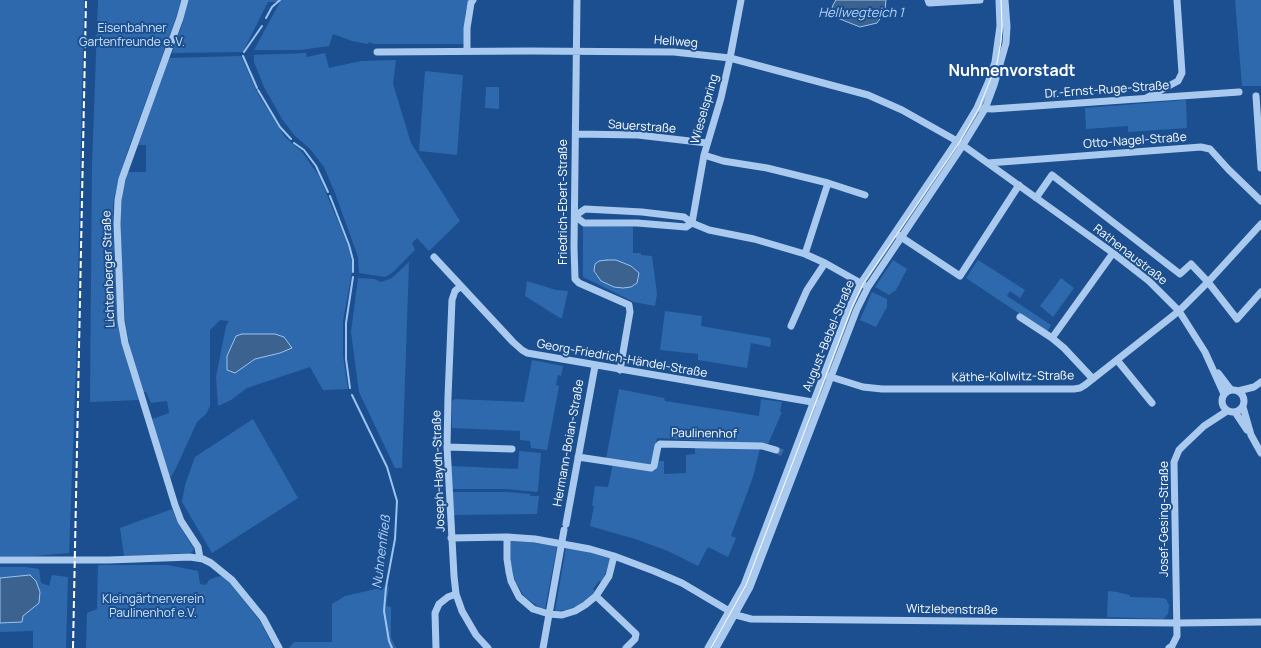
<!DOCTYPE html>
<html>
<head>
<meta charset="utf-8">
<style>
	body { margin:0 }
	canvas { display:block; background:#1b4f8f }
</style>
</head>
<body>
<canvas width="1261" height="648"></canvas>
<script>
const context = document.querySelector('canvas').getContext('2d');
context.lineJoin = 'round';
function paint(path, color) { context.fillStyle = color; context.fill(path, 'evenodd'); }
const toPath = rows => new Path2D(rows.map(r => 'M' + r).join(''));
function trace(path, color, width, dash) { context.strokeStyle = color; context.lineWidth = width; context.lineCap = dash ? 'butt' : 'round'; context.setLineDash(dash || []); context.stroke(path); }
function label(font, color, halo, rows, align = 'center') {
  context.font = font + ' Manrope,sans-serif'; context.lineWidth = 4; context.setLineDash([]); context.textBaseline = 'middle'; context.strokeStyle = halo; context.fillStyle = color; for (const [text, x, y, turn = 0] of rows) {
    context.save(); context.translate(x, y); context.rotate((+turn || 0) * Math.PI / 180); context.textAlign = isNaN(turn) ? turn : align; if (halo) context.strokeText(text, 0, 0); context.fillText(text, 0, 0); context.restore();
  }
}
paint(toPath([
	[0,0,84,0,76,367,69,553,35,556,0,556],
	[98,0,181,0,176,17,127,153,114,197,113,207,114,258,120,335,139,400,90,402,92,164],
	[189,0,469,0,465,14,464,44,374,44,369,42,368,44,352,41,333,34,329,46,300,50,254,50,280,2,268,2,243,52,172,53,181,28],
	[1235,0,1261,0,1261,86,1242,86],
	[306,53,307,57,325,53,329,68,361,61,396,60,393,84,411,143,460,221,429,251,417,238,412,243,415,250,392,273,385,277,359,273,358,257,335,193,324,167,310,149,295,136,282,119,264,87,254,62,254,55],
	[241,56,258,94,285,137,302,152,319,176,347,243,352,262,352,272,343,321,343,356,348,389,323,390,310,367,247,388,231,400,218,406,216,377,226,326,229,321,220,320,210,330,210,406,206,414,197,422,176,468,171,477,168,476,152,419,169,413,167,401,151,403,146,392,142,392,130,348,125,320,120,225,122,194,128,172,146,172,146,145,138,145,169,58],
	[425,71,463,75,457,155,419,151],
	[486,87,499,87,499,109,485,108],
	[1186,100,1187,128,1128,132,1128,126,1086,129,1085,108],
	[583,226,633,227,633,253,641,253,641,255,652,256,657,294,655,306,634,302,583,277],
	[607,260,616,260,631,266,596,276,594,271,595,264],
	[893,260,907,269,896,290,889,295,875,287],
	[978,260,1025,290,1020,298,1010,291,1007,296,1051,325,1047,332,966,278],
	[409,262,402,468,395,468,359,392,351,332,358,278,374,279,381,282,392,278],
	[1061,278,1074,288,1053,317,1040,306],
	[527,281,556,290,568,291,562,318,560,318,525,296],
	[872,292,887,299,887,307,876,327,860,320],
	[665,311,702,316,701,326,770,338,771,342,770,347,751,343,747,368,698,360,698,354,660,350],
	[532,360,563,366,561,376,558,375,556,385,559,386,547,450,531,448,530,441,520,440,520,431,452,428,452,401,455,399,524,402],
	[619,389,664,398,665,401,759,416,761,399,782,402,780,412,782,412,768,444,657,438,653,465,606,459],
	[253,419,298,498,212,553,182,502,185,485,195,457],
	[695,447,760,448,753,477,731,536,736,538,728,557,708,547,698,566,668,551,635,539,590,526,594,506,592,506,595,486,608,487,613,464,655,471,658,461,664,461,664,474,686,473,686,455,695,454],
	[519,451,541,453,538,490,537,492,507,489,452,489,451,466,518,469],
	[452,492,507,492,530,494,530,496,539,496,537,514,454,515],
	[172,509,179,525,194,549,192,552,189,553,124,556,120,528],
	[510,540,513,540,557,546,545,609,539,607,525,597,516,583,511,566],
	[566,548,574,548,611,559,602,582,599,581,593,589,595,592,579,605,566,610,555,611],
	[98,565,168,565,198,571,200,584,206,585,209,580,216,577,222,576,228,581,260,621,274,648,86,648,87,613,97,609],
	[0,567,26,567,39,569,41,583,49,586,52,575,68,577,66,648,33,648,33,631,0,632],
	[389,586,386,606,391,607,391,638,396,648,289,648,294,642,332,642,332,604,345,596],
	[1108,591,1117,592,1129,595,1130,597,1163,598,1166,599,1169,605,1168,614,1163,619,1107,617]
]), '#2e69ad');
const water = toPath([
	[836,0,886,0,885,9,882,16,877,23,860,27,830,15,833,5,836,0],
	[607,260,616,260,631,266,639,273,637,283,631,287,623,288,614,287,601,281,594,271,595,264,599,261,607,260],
	[242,334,275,334,284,337,292,348,280,353,255,359,235,373,227,370,227,356,236,336,242,334],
	[30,575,36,581,40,592,39,603,23,616,22,622,0,623,0,578,30,575]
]);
paint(water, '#3c6290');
trace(water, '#9cc4f0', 1);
trace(toPath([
	[266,18,272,7,280,0],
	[244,52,262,26],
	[243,56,257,88],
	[258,90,280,127,291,139],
	[294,143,304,150,316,166,328,192],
	[330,196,349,245,353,260,353,272],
	[350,388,346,359,346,323,353,277],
	[352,395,387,467,397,501,395,539,386,587,384,611,389,641,392,648]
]), '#9cc4f0', 2);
trace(toPath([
	[776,450,785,454]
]), '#3d69a0', 7, [7, 3.5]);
trace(toPath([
	[185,0,180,18,122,179,118,200,117,224,121,321,125,343,175,505,181,521,198,547,200,558],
	[577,0,574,247,575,279,579,283,629,305,630,312,620,370],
	[928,0,929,3,980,0],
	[467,51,467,28,471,3,473,0],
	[377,52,529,51,674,52,730,58,868,95,902,110,957,141,1113,253,1149,281,1179,311,1205,352,1224,394],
	[1256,96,1261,168],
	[1146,98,1178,81,1182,73,1177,0],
	[980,108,992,109,1239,92],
	[576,134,638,135,707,143],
	[704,155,723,161,767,168,828,183,865,195],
	[988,163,1201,147,1210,149,1228,169,1261,201],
	[1036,198,1052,175,1180,274,1191,264,1208,282,1237,319,1261,292],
	[575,216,585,209,642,212,684,217,692,223,709,230,754,239,805,254,825,263,864,285],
	[575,216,584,223,637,223,686,227,692,223],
	[692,223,704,155,721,98,730,58,741,0],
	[898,235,960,276,1019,185],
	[805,254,828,183],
	[434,257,513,342,522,350,527,353,818,403],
	[461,286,455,291,452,300,448,397,447,447,454,576,456,594,462,611,476,635,488,648],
	[1020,317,1052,338,1064,348,1093,379],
	[791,326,807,290,825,263],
	[1052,338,1113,253],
	[1117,360,1152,403],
	[1218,373,1231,390],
	[828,376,863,387,882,389,1074,389,1080,388,1085,385,1179,311,1208,282,1261,224],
	'1222 401a11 11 0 1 1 22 0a11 11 0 1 1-22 0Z',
	[1238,391,1254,387,1261,382],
	[1243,407,1251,435,1261,453],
	[1235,412,1247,430],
	[447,447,512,449],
	[578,457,651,468,654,466,658,446,660,444,762,446,776,450],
	[566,524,595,366],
	[507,537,507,559,509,572,511,581,519,597,533,609,549,614,562,615,575,611,585,605,596,596,609,576,614,556],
	[451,538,507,537,535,539,590,549,614,556,654,571,682,583,736,615,751,619,1177,623,1261,622],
	[0,560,109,560,190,557,203,559,211,563,232,580,263,618,279,648],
	[596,596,636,634,635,639,626,648],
	[436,648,435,613,439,604,448,597,456,594],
	[543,648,564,530],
	[708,648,744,585,850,306,861,283,957,141,977,108,988,83,995,62,1000,26,999,0],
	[716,648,750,587,857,309,868,287,963,145,985,109,994,85,1006,43,1007,26,1005,0],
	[1169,648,1172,646,1177,636,1174,462,1179,450,1184,445,1204,426,1227,411]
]), '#a9c9ee', 7);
trace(toPath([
	[711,648,746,585,852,307,863,284,959,143,979,108,997,63,1001,42,1002,26,1001,0]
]), '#fff', 1);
trace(toPath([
	[73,648,86,0]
]), '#fff', 2, [7, 3]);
label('12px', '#cfe3fa', '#1b4f8f', [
	["Eisenbahner",132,29],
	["Gartenfreunde e. V.",132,43],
	["Kleingärtnerverein",153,600],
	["Paulinenhof e.V.",153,614]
]);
label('12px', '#fff', '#1b4f8f', [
	["Hellweg",676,42,4],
	["Dr.-Ernst-Ruge-Straße",1107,90,-4],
	["Wieselspring",705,109,-74],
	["Sauerstraße",642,127,4],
	["Otto-Nagel-Straße",1135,141,-4],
	["Friedrich-Ebert-Straße",564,202,-90],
	["Rathenaustraße",1130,255,38],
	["Lichtenberger Straße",109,269,-92],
	["August-Bebel-Straße",829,336,-68],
	["Georg-Friedrich-Händel-Straße",622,359,10],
	["Käthe-Kollwitz-Straße",1013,377,-1],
	["Paulinenhof",704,434,1],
	["Hermann-Boian-Straße",569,443,-80],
	["Joseph-Haydn-Straße",439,471,-92],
	["Josef-Gesing-Straße",1165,519,-90],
	["Witzlebenstraße",952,610,1]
]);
label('italic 13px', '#b5d3f5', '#1b4f8f', [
	["Hellwegteich 1",861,13],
	["Nuhnenfließ",382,552,-83]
]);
label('bold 16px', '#fff', '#1b4f8f', [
	["Nuhnenvorstadt",1012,72]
]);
</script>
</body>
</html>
